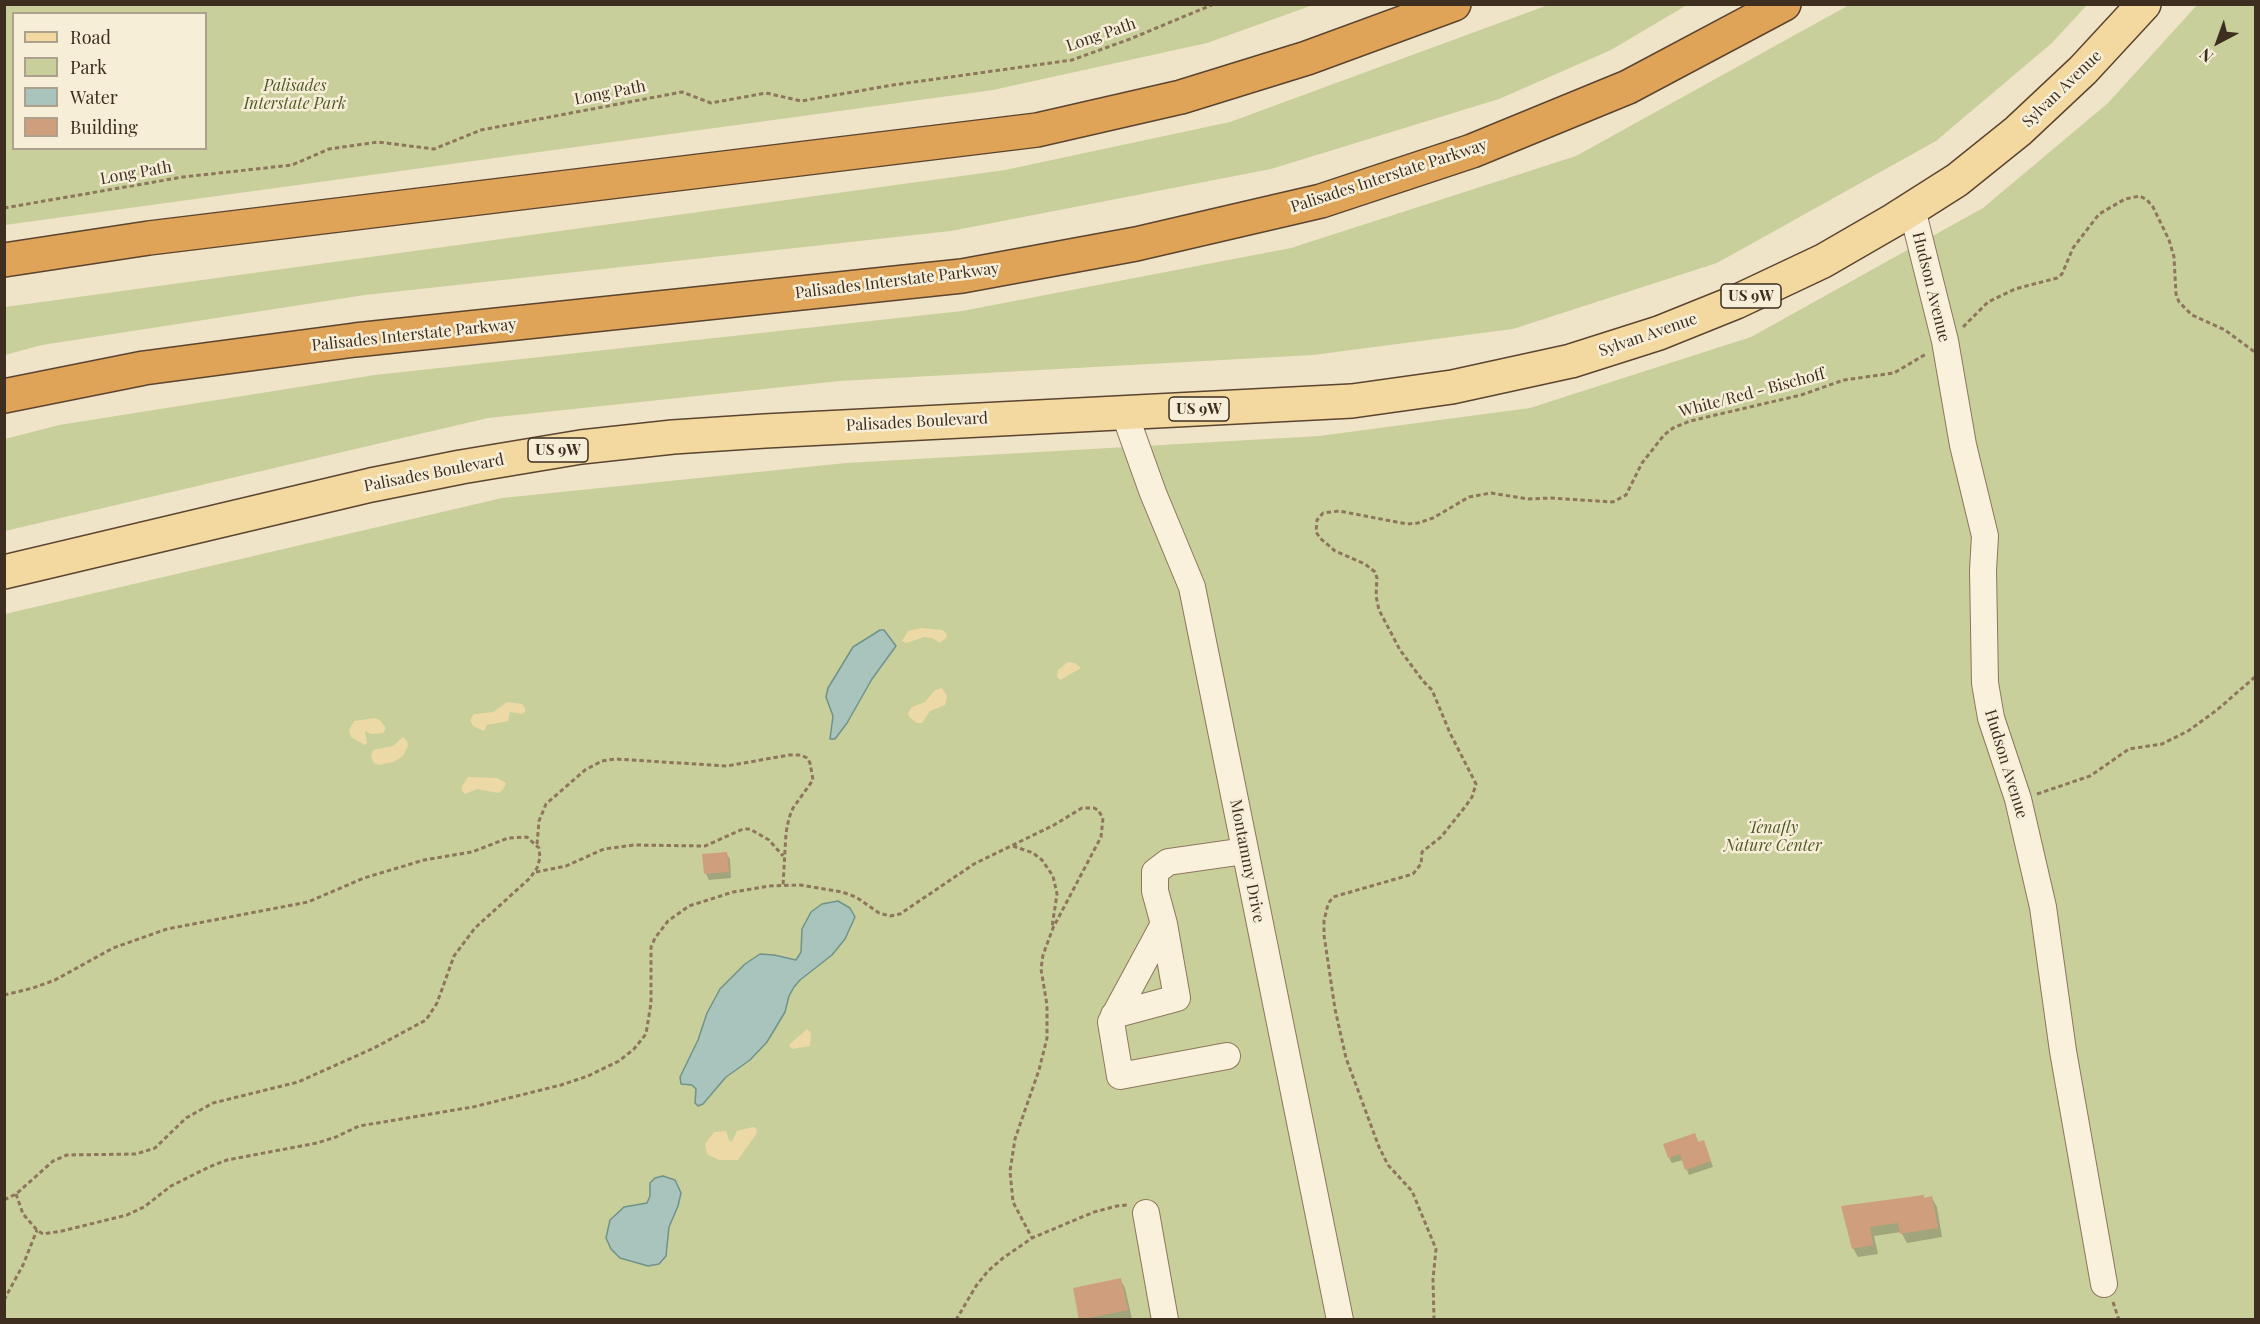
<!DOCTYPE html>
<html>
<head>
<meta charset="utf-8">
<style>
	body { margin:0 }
	#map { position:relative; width:2260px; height:1324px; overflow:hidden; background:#f0e4c8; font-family:"Playfair Display",serif }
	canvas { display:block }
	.frame { position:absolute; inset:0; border:6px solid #3d2e20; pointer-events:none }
	.legend { position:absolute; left:12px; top:12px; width:195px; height:138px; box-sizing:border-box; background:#f7eed8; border:2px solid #ada18e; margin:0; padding:8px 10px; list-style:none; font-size:18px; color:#3d2e20 }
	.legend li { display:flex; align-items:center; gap:12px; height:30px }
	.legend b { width:30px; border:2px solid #ada18e }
	.north { position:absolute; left:2188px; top:12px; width:60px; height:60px; -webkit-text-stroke:4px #f7eed8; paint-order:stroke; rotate:221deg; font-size:16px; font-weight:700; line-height:24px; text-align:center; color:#3d2e20 }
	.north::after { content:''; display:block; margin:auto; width:21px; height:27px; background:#3d2e20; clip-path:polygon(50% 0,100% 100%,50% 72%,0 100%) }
</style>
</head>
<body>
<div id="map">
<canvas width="2260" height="1324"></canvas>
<div class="frame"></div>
<ul class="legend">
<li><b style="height:8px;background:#f3d9a0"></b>Road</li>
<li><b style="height:16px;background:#c9cf9b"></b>Park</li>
<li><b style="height:16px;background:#a9c4bc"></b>Water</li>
<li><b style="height:16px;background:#cf9f7d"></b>Building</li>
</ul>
<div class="north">N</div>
</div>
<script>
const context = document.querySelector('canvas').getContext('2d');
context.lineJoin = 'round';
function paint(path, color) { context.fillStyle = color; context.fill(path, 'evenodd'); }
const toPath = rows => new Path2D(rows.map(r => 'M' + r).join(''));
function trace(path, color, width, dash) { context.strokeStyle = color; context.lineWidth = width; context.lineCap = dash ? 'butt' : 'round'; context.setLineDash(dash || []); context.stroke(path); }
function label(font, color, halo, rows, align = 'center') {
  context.font = font + ' "Playfair Display",serif'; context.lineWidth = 5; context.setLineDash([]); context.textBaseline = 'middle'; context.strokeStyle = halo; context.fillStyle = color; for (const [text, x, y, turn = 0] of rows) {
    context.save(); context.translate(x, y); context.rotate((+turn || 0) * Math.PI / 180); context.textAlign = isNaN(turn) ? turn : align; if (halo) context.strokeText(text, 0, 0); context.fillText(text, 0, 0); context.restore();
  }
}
paint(toPath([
	[4,5,5,4,1313,5,1207,43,993,90,5,225],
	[14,14,206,14,206,148,14,148],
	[1548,5,1687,5,1611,50,1499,99,1271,169,951,231,365,295,42,345,5,355,5,307,1005,170,1230,122],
	[1849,5,2087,5,2052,43,1936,141,1717,263,1513,329,1313,355,840,381,488,418,5,531,5,439,59,425,375,375,962,311,1291,248,1576,156],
	[2197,5,2255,5,2255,1319,5,1319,5,614,502,498,846,463,1319,436,1530,408,1751,337,1983,208,2108,103]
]), '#c9cf9b');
paint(toPath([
	[921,628,942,630,946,633,947,637,940,643,932,638,924,637,906,643,902,641,908,631],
	[1068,662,1075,663,1081,668,1060,680,1057,677,1058,670],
	[942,688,947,696,945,705,930,711,922,723,917,723,909,717,908,713,912,707,925,702,935,690],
	[507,702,522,704,525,708,525,712,522,714,510,712,508,721,487,725,484,731,473,726,470,720,474,714,493,712],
	[375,718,380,720,386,728,383,733,371,734,365,731,367,743,365,745,351,737,349,730,354,721],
	[403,737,407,741,408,746,403,756,393,762,379,765,374,763,371,757,373,750,393,746],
	[468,777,497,778,506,783,503,790,498,793,477,789,465,794,462,791,462,786],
	[807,1029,811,1033,810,1046,792,1049,789,1045],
	[753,1127,756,1128,757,1133,738,1160,719,1160,707,1154,705,1144,714,1132,726,1131,729,1140,732,1142,737,1131]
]), '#ecd9a5');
const water = toPath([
	[880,630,884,630,896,646,872,679,847,723,835,739,830,739,833,716,826,697,828,688,853,647,880,630],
	[838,901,850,908,855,917,845,939,832,955,800,980,794,987,789,996,785,1012,767,1042,750,1060,726,1077,703,1104,698,1106,695,1103,696,1089,692,1085,681,1084,680,1077,698,1040,707,1013,720,989,745,964,760,954,774,955,796,960,801,952,802,929,811,912,822,904,838,901],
	[663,1176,675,1180,681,1193,678,1206,669,1227,666,1256,659,1264,648,1266,620,1258,611,1249,606,1238,610,1220,624,1207,647,1203,650,1196,650,1183,655,1178,663,1176]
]);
paint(water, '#a9c4bc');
trace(water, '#6f938a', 1.5);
paint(toPath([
	[726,853,730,859,731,878,709,880,706,874],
	[1695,1135,1699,1143,1704,1142,1713,1167,1689,1175,1683,1160,1672,1163,1669,1158],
	[1932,1198,1937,1207,1942,1237,1907,1243,1901,1232,1874,1236,1878,1254,1858,1257,1853,1248,1843,1207],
	[1120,1279,1125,1288,1132,1319,1081,1320]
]), '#0003');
paint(toPath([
	[727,852,729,872,704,874,702,854],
	[1695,1133,1698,1142,1704,1140,1711,1161,1685,1170,1680,1154,1668,1158,1663,1144],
	[1924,1195,1924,1198,1932,1196,1938,1228,1900,1234,1898,1223,1870,1227,1873,1245,1852,1249,1841,1206],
	[1121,1278,1128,1310,1079,1320,1073,1288]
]), '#cf9f7d');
const minor = toPath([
	[1912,209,1945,341,1963,445,1985,536,1983,570,1985,683,1991,718,2018,799,2043,907,2063,1051,2104,1284],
	[1124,412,1153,493,1192,587,1340,1320],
	[1114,1015,1177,998,1164,924],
	[1227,1056,1120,1076,1111,1022,1164,924,1155,891,1155,872,1168,862,1245,851],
	[1146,1213,1165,1320]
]);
const major = toPath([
	[4,572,371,485,461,467,581,447,673,437,765,431,1352,401,1452,387,1571,361,1659,333,1736,302,1823,261,1894,220,1957,180,2018,131,2083,70,2144,4]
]);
const highway = toPath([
	[4,260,149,238,1037,130,1181,97,1307,58,1454,4],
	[4,396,144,368,355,340,962,276,1136,244,1321,201,1472,151,1628,87,1784,4]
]);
trace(minor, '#8d765c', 28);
trace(major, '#5b4430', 36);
trace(highway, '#5b4430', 36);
trace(toPath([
	[4,208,183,177,292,165,329,149,378,142,434,149,481,130,682,92,711,103,766,93,801,101,893,85,1072,60,1130,39,1214,4],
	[1963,327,1988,302,2015,289,2057,278,2062,274,2073,248,2099,214,2125,199,2140,196,2147,200,2153,207,2169,240,2174,257,2176,294,2179,302,2192,315,2225,330,2256,353],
	[2037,794,2090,776,2129,749,2162,744,2188,731,2217,710,2256,676],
	[537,844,539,821,546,804,585,770,602,761,615,759,727,766,789,755,801,755,807,758,810,763,813,780,793,808,789,818,786,833,783,886],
	[1013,846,1033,853,1042,860,1053,876,1057,894,1052,927],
	[536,872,566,866,604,849,634,845,705,846,743,829,750,829,769,840,783,856],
	[4,995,33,988,55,980,113,948,167,929,308,902,364,878,424,860,472,852,508,838,527,837,539,848,540,858,537,868,530,878,475,928,454,956,437,1003,426,1020,374,1048,298,1082,213,1103,186,1118,155,1148,136,1154,67,1155,53,1161,16,1194,4,1200],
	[16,1194,23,1214,37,1230,43,1234,62,1231,127,1215,144,1207,171,1186,209,1167,227,1160,317,1143,336,1137,359,1126,473,1107,561,1085,588,1076,619,1061,634,1049,646,1034,651,1003,651,947,655,938,668,921,689,906,733,892,769,886,800,885,842,892,856,897,879,913,890,916,900,914,974,864,1054,825,1082,808,1094,808,1098,810,1103,818,1101,837,1053,928,1043,955,1041,969,1047,1005,1047,1038,1039,1070,1015,1139,1010,1171,1013,1202,1032,1238],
	[4,1300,23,1265,37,1230],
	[2113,1302,2119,1320],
	[956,1320,976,1286,988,1271,1003,1258,1032,1238,1094,1212,1117,1206,1127,1205],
	[1434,1320,1433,1279,1436,1249,1412,1191,1388,1165,1379,1147,1346,1058,1335,1009,1324,935,1324,921,1328,904,1333,897,1413,874,1421,864,1422,852,1441,837,1465,807,1472,797,1476,784,1450,733,1432,690,1423,681,1400,650,1379,610,1376,596,1377,578,1375,572,1365,564,1335,551,1320,538,1316,532,1317,520,1323,513,1339,511,1407,524,1418,523,1433,518,1469,497,1491,493,1528,499,1551,498,1613,502,1626,495,1642,463,1664,435,1673,428,1690,421,1801,395,1844,380,1894,373,1926,354]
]), '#8d765c', 3, [4.5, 3]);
trace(minor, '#faf1dc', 26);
trace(major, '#f3d9a0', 33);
trace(highway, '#e0a458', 33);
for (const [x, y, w] of [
	[1751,296,60],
	[1199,409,60],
	[558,450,60]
]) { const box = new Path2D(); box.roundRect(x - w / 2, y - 12, w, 24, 4.5); context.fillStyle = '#f7eed8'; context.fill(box); trace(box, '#3d2e20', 1.5); }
label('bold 15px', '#3d2e20', null, [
	["US 9W",1751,296],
	["US 9W",1199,409],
	["US 9W",558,450]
]);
label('16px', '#3d2e20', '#f7eed8', [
	["Long Path",1101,35,-19],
	["Sylvan Avenue",2062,89,-44],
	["Long Path",610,93,-11],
	["Long Path",136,173,-10],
	["Palisades Interstate Parkway",1389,176,-18],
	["Palisades Interstate Parkway",897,281,-7],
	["Hudson Avenue",1931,287,76],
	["Palisades Interstate Parkway",414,335,-6],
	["Sylvan Avenue",1648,335,-19],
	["White/Red - Bischoff",1752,393,-15],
	["Palisades Boulevard",917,422,-3],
	["Palisades Boulevard",434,473,-11],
	["Hudson Avenue",2006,764,73],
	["Montammy Drive",1247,861,79]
]);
label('italic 16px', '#4d5a26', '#f7eed8', [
	["Palisades",295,86],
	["Interstate Park",295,104],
	["Tenafly",1773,828],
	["Nature Center",1773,846]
]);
</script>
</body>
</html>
